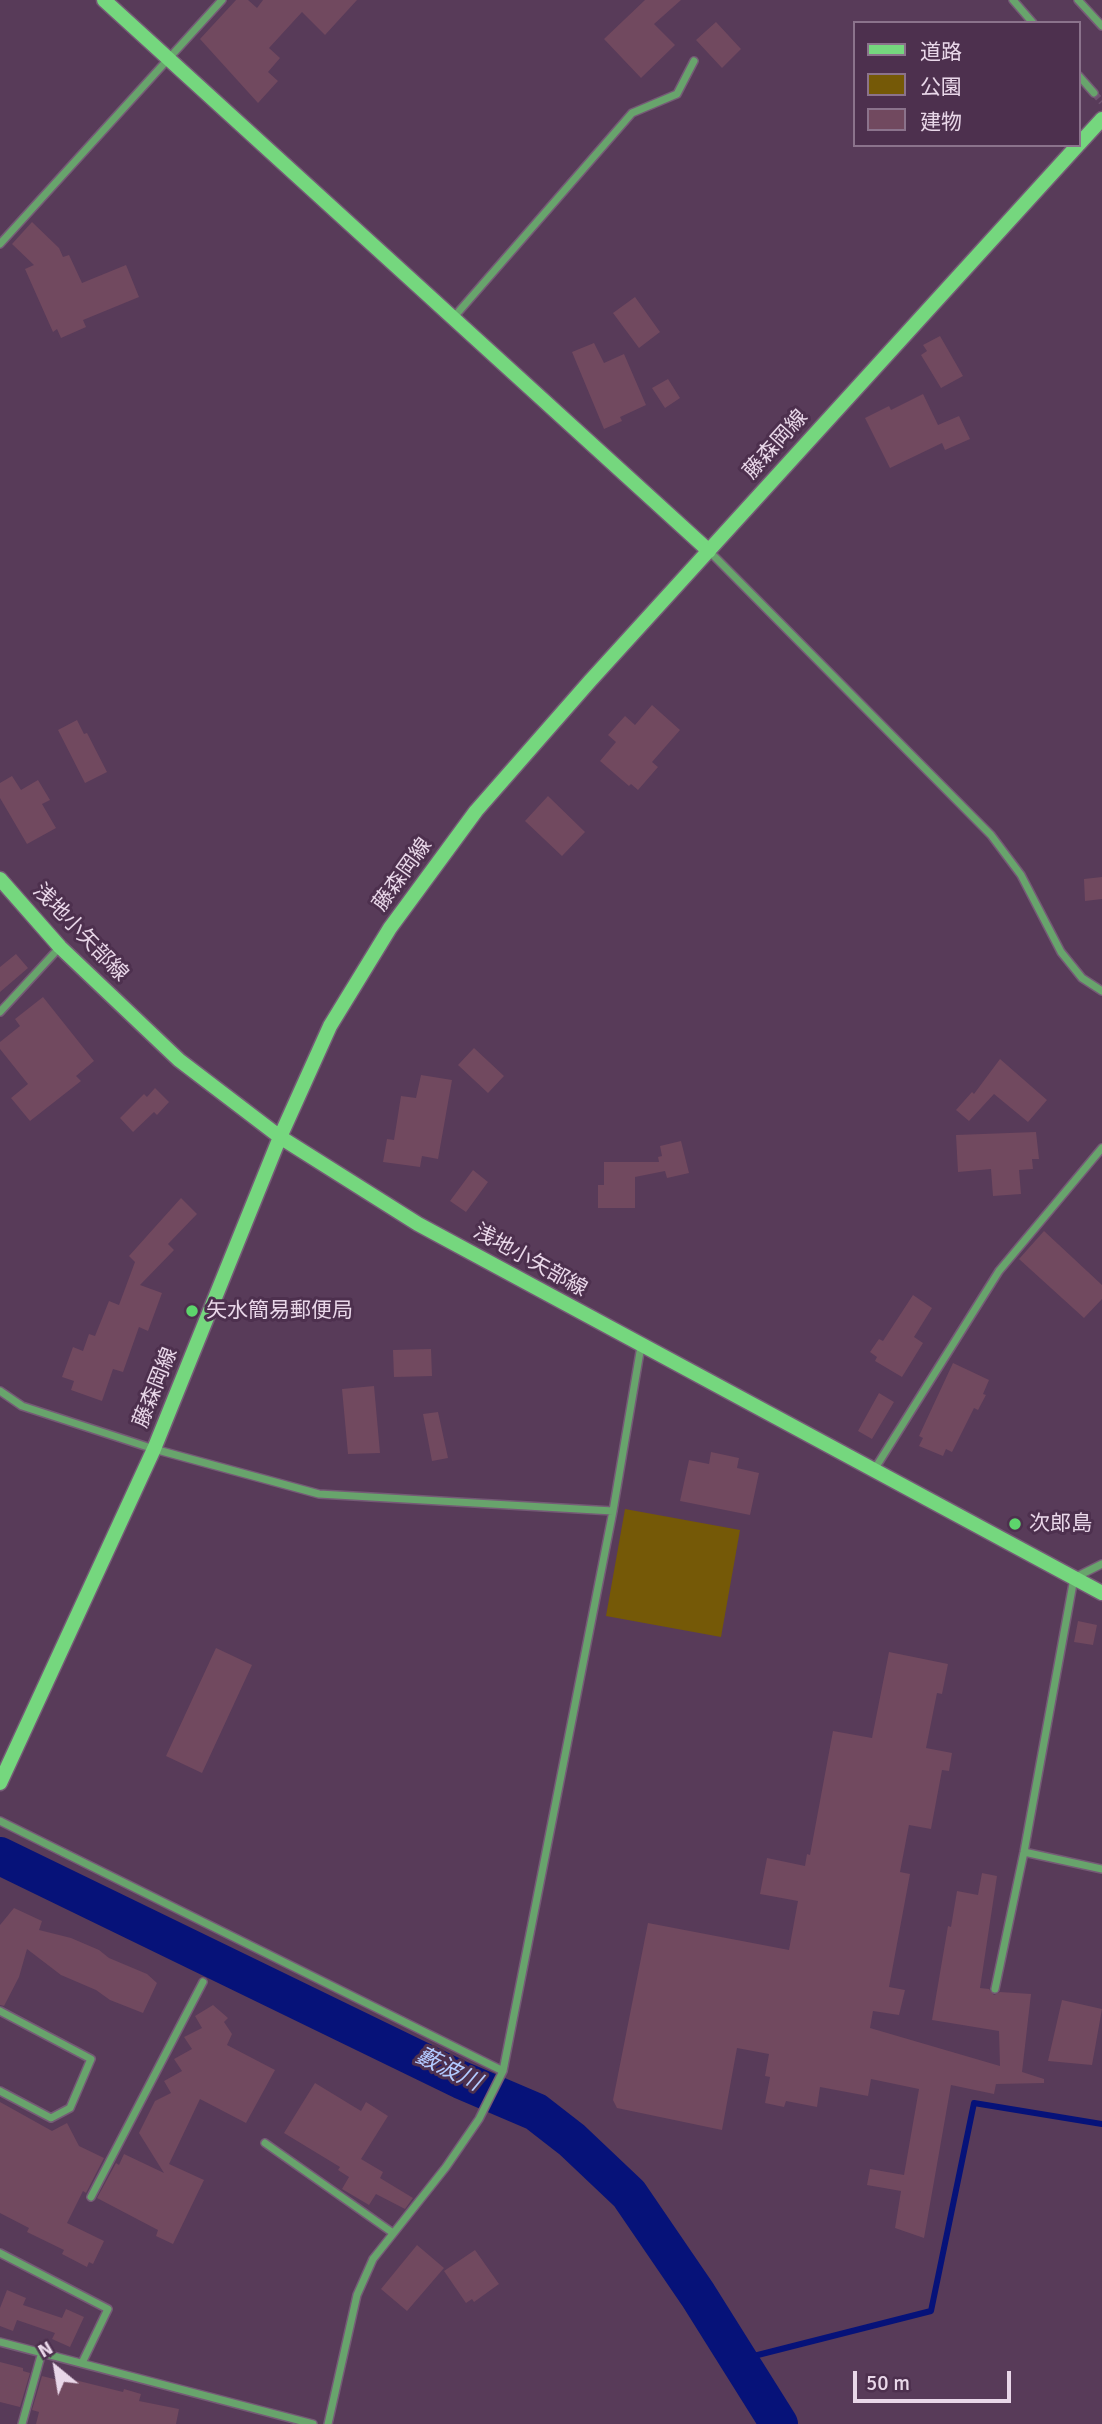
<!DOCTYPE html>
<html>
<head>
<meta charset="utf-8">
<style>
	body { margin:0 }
	#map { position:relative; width:1102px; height:2424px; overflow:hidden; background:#583b59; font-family:Signika,"Noto Sans JP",sans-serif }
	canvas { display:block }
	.legend { position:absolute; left:853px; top:21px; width:228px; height:126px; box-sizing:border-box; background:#4d304e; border:2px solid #8b738c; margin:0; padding:9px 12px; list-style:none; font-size:21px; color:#e9d7e9 }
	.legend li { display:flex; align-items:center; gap:14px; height:35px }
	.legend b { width:35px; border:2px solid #8b738c }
	.north { position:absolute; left:21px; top:2333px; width:70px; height:70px; -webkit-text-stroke:5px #4d304e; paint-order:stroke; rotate:330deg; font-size:19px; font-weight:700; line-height:28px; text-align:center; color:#e9d7e9 }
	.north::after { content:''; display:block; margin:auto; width:24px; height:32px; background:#e9d7e9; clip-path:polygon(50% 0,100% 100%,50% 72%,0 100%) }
	.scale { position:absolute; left:853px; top:2371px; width:158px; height:32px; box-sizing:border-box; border:4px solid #e9d7e9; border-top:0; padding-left:9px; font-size:21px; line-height:24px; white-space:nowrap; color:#e9d7e9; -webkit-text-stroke:5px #4d304e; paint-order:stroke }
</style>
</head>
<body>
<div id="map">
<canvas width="1102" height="2424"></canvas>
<ul class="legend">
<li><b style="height:9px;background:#75d77e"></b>道路</li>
<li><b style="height:19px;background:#755907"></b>公園</li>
<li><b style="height:19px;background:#71495f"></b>建物</li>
</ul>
<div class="north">N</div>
<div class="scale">50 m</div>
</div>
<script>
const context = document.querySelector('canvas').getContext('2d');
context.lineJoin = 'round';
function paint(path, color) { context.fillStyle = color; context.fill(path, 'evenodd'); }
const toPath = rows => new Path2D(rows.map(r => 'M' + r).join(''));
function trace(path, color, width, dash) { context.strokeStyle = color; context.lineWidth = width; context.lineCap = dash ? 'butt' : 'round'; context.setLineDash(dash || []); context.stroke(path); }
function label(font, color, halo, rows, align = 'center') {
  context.font = font + ' Signika,"Noto Sans JP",sans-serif'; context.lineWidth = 6; context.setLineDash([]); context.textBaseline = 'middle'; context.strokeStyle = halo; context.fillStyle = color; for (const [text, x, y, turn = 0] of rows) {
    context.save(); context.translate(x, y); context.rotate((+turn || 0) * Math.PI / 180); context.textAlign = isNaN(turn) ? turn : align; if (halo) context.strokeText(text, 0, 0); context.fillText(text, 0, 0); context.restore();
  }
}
paint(toPath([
	[625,1509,740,1530,721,1637,606,1616]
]), '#755907');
trace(toPath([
	[738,2360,931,2311,974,2103,1102,2124]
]), '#061279', 6);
trace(toPath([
	[0,1856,461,2080,536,2112,572,2140,629,2194,698,2295,779,2424]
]), '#061279', 38);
paint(toPath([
	[236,0,248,0,257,8,263,0,357,0,325,35,302,12,269,48,280,58,268,72,278,81,258,103,200,39],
	[645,0,681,0,654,24,675,45,641,78,604,39],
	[716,22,741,49,722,68,696,40],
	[32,222,59,248,63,257,69,255,82,283,126,265,139,297,83,320,86,327,61,338,57,329,53,332,25,269,34,265,12,244],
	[635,297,660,332,639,348,613,313],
	[940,336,963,376,941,388,921,355,927,351,923,345],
	[594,343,604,363,624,354,646,405,620,417,622,421,604,429,572,352],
	[668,379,680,398,665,408,652,388],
	[923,394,938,425,959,416,970,439,945,450,942,443,890,468,865,418,889,406,891,410],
	[652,705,680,730,652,762,658,767,638,790,631,784,629,786,600,761,616,742,608,735,625,716,635,725],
	[77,720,84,734,87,733,107,772,85,783,58,730],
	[12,776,21,790,38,780,50,800,42,804,56,828,27,844,0,798,0,783],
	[548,796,585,832,562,856,525,821],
	[1102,877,1102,899,1085,901,1084,879],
	[16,954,28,968,0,992,0,967],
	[43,997,94,1061,76,1076,81,1081,30,1121,11,1098,28,1084,0,1049,0,1042,20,1026,15,1019],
	[474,1048,504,1076,488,1093,458,1065],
	[1000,1059,1047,1100,1028,1122,994,1094,969,1121,956,1110,972,1092,974,1094],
	[421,1075,452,1080,438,1159,422,1156,420,1167,383,1162,387,1139,394,1140,401,1096,416,1098],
	[155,1088,169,1102,157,1115,154,1112,133,1132,120,1118,144,1094,147,1097],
	[1036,1132,1039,1159,1032,1159,1033,1169,1019,1170,1021,1194,993,1196,991,1169,958,1172,956,1135],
	[681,1141,689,1173,667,1178,665,1171,635,1177,635,1208,598,1208,598,1185,604,1185,604,1162,659,1162,658,1157,662,1156,660,1146],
	[473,1170,488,1182,466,1212,450,1201],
	[181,1198,197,1214,168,1244,174,1250,140,1285,162,1293,148,1331,139,1327,123,1372,113,1369,102,1401,71,1390,74,1381,62,1377,73,1347,83,1351,89,1334,95,1336,109,1301,119,1305,135,1262,129,1256],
	[1044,1231,1102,1285,1102,1299,1084,1318,1019,1259],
	[913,1295,932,1308,914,1337,923,1343,902,1377,875,1361,877,1357,870,1352,879,1339,883,1341],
	[431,1349,432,1376,394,1377,393,1350],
	[953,1363,989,1380,983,1394,986,1395,978,1410,974,1408,952,1452,946,1449,943,1456,919,1446,923,1438,919,1436],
	[374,1386,380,1453,348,1454,342,1389],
	[879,1393,894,1402,872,1439,858,1431],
	[438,1412,448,1458,432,1461,423,1414],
	[711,1452,739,1458,737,1468,759,1473,750,1515,680,1501,689,1460,709,1464],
	[1078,1621,1097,1625,1093,1645,1074,1642],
	[216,1648,252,1665,202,1773,166,1756],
	[889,1652,948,1664,942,1694,937,1693,926,1748,952,1753,949,1771,942,1770,931,1829,909,1825,900,1872,910,1874,889,1987,905,1990,899,2015,873,2011,870,2028,1000,2066,999,2031,932,2020,948,1926,951,1927,957,1891,978,1895,982,1873,997,1876,980,1988,989,1989,994,1995,1000,1992,1031,1994,1022,2072,1044,2079,1044,2083,996,2084,994,2094,951,2085,924,2238,895,2228,901,2191,867,2185,870,2169,904,2175,919,2089,871,2079,868,2096,820,2087,817,2107,786,2101,784,2107,765,2103,770,2077,765,2076,769,2054,737,2048,722,2130,617,2108,613,2100,648,1923,789,1950,798,1901,760,1894,767,1858,805,1866,807,1854,810,1855,833,1731,872,1738],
	[14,1908,42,1921,39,1930,71,1938,99,1950,109,1958,147,1974,157,1983,143,2013,110,2000,96,1990,61,1975,27,1949,19,1977,4,2006,0,2005,0,1925],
	[1062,2000,1102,2009,1092,2065,1048,2061],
	[213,2005,228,2018,224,2022,232,2034,227,2045,275,2070,246,2123,200,2099,169,2164,204,2180,173,2244,156,2236,158,2230,97,2198,116,2163,119,2165,124,2154,164,2173,139,2133,155,2101,171,2093,164,2081,182,2071,174,2059,192,2049,184,2037,202,2028,195,2016],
	[315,2083,361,2111,366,2102,388,2116,361,2159,383,2172,380,2178,413,2198,405,2209,376,2194,369,2205,342,2189,349,2177,338,2170,340,2167,284,2133],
	[0,2102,52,2131,67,2123,79,2146,104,2158,86,2193,83,2191,67,2223,104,2241,93,2264,89,2262,87,2267,62,2254,64,2250,27,2232,29,2228,0,2213],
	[417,2245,444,2268,407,2311,381,2289],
	[475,2250,499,2284,474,2302,472,2299,466,2303,444,2271],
	[7,2290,26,2298,23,2305,62,2318,66,2309,84,2317,70,2347,52,2339,55,2333,17,2320,13,2331,0,2326,0,2308],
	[0,2362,23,2368,23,2371,30,2373,20,2407,0,2402],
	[42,2376,66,2382,67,2378,123,2392,124,2389,141,2394,139,2401,179,2409,176,2424,36,2424,39,2412,32,2410]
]), '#71495f');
trace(toPath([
	[1094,93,1102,102]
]), '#6e526f', 7, [7, 3.5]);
const street = toPath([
	[1013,0,1033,23],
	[1078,0,1102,26],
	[1079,76,1094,93],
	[0,244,222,0],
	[454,317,632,113,677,94,694,61],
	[709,551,991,835,1021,875,1061,952,1082,978,1102,991],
	[0,1012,60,947],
	[0,1391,22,1406,154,1449,319,1494,613,1511],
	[874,1470,999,1271,1102,1148],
	[0,1821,503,2071],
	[1024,1852,1102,1869],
	[995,1989,1024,1852,1074,1578,1102,1564],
	[0,2011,91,2059,70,2108,51,2118,0,2091],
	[265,2143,393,2233],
	[91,2197,203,1982],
	[0,2253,108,2309,82,2363],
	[0,2342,313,2424],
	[22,2424,42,2352],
	[328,2424,357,2295,373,2259,446,2167,479,2119,503,2071,613,1511,641,1346]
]);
const secondary = toPath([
	[104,0,709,551],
	[1079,144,1102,119],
	[0,879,60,947,179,1060,280,1137,418,1224,1102,1593],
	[0,1783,154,1449,280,1137,330,1026,390,928,476,811,590,681,1078,145]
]);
trace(street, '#755a76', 10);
trace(secondary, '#755a76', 17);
trace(street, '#68a46c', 7);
trace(secondary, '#75d77e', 14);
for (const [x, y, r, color] of [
	[192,1311,7,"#5dd56c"],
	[1015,1524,7,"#5dd56c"]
]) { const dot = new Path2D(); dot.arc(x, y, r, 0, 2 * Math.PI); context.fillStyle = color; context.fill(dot); trace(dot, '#4d304e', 2.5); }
label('21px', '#e9d7e9', '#4d304e', [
	["藤森岡線",776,445,-48],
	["藤森岡線",403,875,-54],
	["浅地小矢部線",80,933,46],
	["浅地小矢部線",530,1261,29],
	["藤森岡線",156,1388,-68]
]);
label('21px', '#e9d7e9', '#4d304e', [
	["矢水簡易郵便局",206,1311],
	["次郎島",1029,1524]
], 'left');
label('italic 23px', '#b3caff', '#4d304e', [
	["藪波川",448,2070,26]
]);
</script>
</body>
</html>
